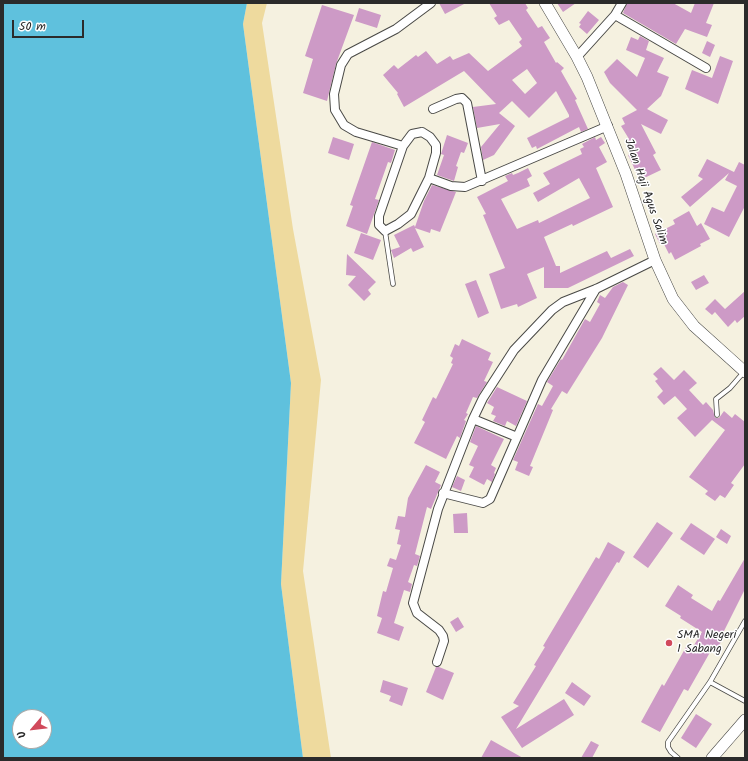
<!DOCTYPE html>
<html>
<head>
<meta charset="utf-8">
<style>
	body { margin:0 }
	#map { position:relative; width:748px; height:761px; overflow:hidden; background:#f5f1e0; font-family:Kalam,sans-serif }
	canvas { display:block }
	.frame { position:absolute; inset:0; border:4px solid #2b2b2b; pointer-events:none }
	.north { position:absolute; left:12px; top:709px; width:40px; height:40px; box-sizing:border-box; background:#fff; border:1px solid #aaa; border-radius:50%; rotate:242deg; font-size:11px; font-weight:700; line-height:16px; text-align:center; color:#2b2b2b }
	.north::after { content:''; display:block; margin:auto; width:14px; height:18px; background:#d1495b; clip-path:polygon(50% 0,100% 100%,50% 72%,0 100%) }
	.scale { position:absolute; left:12px; top:20px; width:72px; height:18px; box-sizing:border-box; border:2px solid #2b2b2b; border-top:0; padding-left:5px; font-size:12px; line-height:14px; white-space:nowrap; color:#2b2b2b; -webkit-text-stroke:3px #fff; paint-order:stroke }
</style>
</head>
<body>
<div id="map">
<canvas width="748" height="761"></canvas>
<div class="frame"></div>
<div class="north">U</div>
<div class="scale">50 m</div>
</div>
<script>
const context = document.querySelector('canvas').getContext('2d');
context.lineJoin = 'round';
function paint(path, color) { context.fillStyle = color; context.fill(path, 'evenodd'); }
const toPath = rows => new Path2D(rows.map(r => 'M' + r).join(''));
function trace(path, color, width, dash) { context.strokeStyle = color; context.lineWidth = width; context.lineCap = dash ? 'butt' : 'round'; context.setLineDash(dash || []); context.stroke(path); }
function label(font, color, halo, rows, align = 'center') {
  context.font = font + ' Kalam,sans-serif'; context.lineWidth = 3; context.setLineDash([]); context.textBaseline = 'middle'; context.strokeStyle = halo; context.fillStyle = color; for (const [text, x, y, turn = 0] of rows) {
    context.save(); context.translate(x, y); context.rotate((+turn || 0) * Math.PI / 180); context.textAlign = isNaN(turn) ? turn : align; if (halo) context.strokeText(text, 0, 0); context.fillText(text, 0, 0); context.restore();
  }
}
paint(toPath([
	[247,3,267,3,262,23,293,229,321,380,303,571,331,758,303,758,281,584,291,383,243,24]
]), '#eeda9e');
paint(toPath([
	[3,3,247,3,243,24,291,383,281,584,303,758,3,758],
	[20,717,44,717,44,741,20,741]
]), '#5fc1dd');
paint(toPath([
	[439,3,466,3,445,14],
	[489,3,525,3,528,8,526,10,538,28,542,26,550,38,544,42,556,63,557,62,564,68,561,71,577,99,575,100,588,129,581,132,579,127,537,149,536,146,532,148,527,138,569,117,569,115,556,91,529,118,512,101,499,113,515,126,494,155,483,160,481,147,500,124,477,128,473,107,496,104,464,71,404,107,397,94,398,93,383,75,394,65,398,69,416,55,418,57,426,51,437,64,450,56,453,60,469,53,488,71,522,46,519,42,522,39,509,20,499,25,494,18,497,16],
	[527,69,537,83,525,94,512,80],
	[557,3,576,3,563,12],
	[627,3,673,3,691,13,695,3,714,3,706,23,712,25,707,37,685,29,676,44,623,13],
	[322,5,354,15,336,64,327,101,303,93,313,59,305,56],
	[359,8,381,15,377,28,355,21],
	[588,11,599,20,587,34,579,27,581,24,579,23],
	[640,36,649,41,646,50,664,58,657,72,669,77,661,96,647,109,668,120,661,134,641,124,656,153,653,155,661,170,640,180,628,155,632,153,626,141,629,139,621,126,625,124,622,118,637,110,610,83,604,72,617,59,637,77,645,58,626,50,631,37,638,40],
	[707,41,715,45,710,57,702,53],
	[720,56,733,61,718,104,685,89,692,70,712,78],
	[447,135,468,143,464,153,461,152,456,166,458,167,454,181,437,175,444,155,441,154,442,151],
	[333,137,354,144,349,160,328,153],
	[595,137,596,140,601,137,605,143,599,147,607,162,596,168,613,207,573,226,572,224,544,237,556,266,560,266,560,273,607,251,611,258,630,249,634,256,568,288,544,288,544,267,527,274,537,298,518,307,517,304,501,309,489,274,505,268,483,215,486,214,477,197,508,181,505,176,512,173,513,175,518,173,528,168,532,176,527,179,530,186,501,199,517,229,538,220,539,223,590,198,579,178,538,202,533,193,550,184,543,173,582,154,580,149,584,147,582,144],
	[372,142,395,150,391,163,388,162,375,199,379,200,367,234,346,226,353,206,350,205],
	[707,159,734,172,739,162,745,165,745,206,729,237,704,224,712,207,724,212,737,186,725,180,729,173,690,207,681,197,703,179,698,176],
	[432,185,456,192,440,232,431,229,430,233,415,228,424,247,413,252,411,248,394,258,391,250,400,247,394,235,414,225,415,227,424,201],
	[689,211,697,226,701,223,710,239,700,244,701,246,675,260,671,252,669,254,663,242,660,244,655,234,675,224,673,220],
	[361,233,381,240,373,260,354,253],
	[347,254,376,282,368,290,371,294,364,301,348,285,356,276,346,275],
	[704,275,709,283,696,290,691,282],
	[476,280,489,313,478,318,465,284],
	[623,282,628,285,602,338,567,394,562,391,551,409,553,410,530,466,533,467,529,476,515,470,518,462,513,460,538,404,542,406,553,386,547,382,561,359,562,360,585,319,590,322,600,304,597,302,600,295,605,298,613,287],
	[745,291,745,316,737,323,735,320,728,327,715,312,712,315,705,309,715,299,725,309],
	[462,339,491,353,488,360,493,362,484,381,487,382,477,398,473,397,466,413,468,414,464,420,466,421,460,438,457,436,446,459,414,443,425,422,422,420,433,397,436,399,453,364,451,363,453,358,450,356,455,344,459,346],
	[661,367,674,380,684,370,697,383,689,390,703,405,706,402,713,410,715,418,719,418,724,411,732,418,735,414,745,422,745,464,731,483,734,485,725,498,720,495,715,501,705,494,708,491,689,477,725,430,712,420,695,437,677,418,687,409,675,396,664,405,657,397,663,391,655,381,658,379,653,374],
	[497,387,527,401,516,426,507,421,505,426,493,421,496,416,491,414,494,407,487,403],
	[476,426,504,439,491,465,496,468,494,473,495,474,492,482,487,479,484,485,469,477,474,467,469,465,478,446,470,442],
	[426,465,440,472,435,482,441,485,431,509,427,507,415,554,420,556,417,566,414,565,408,582,412,584,410,592,404,590,394,623,404,627,399,641,377,633,382,618,377,616,383,591,386,592,393,568,387,566,390,558,396,560,401,545,397,544,400,530,395,529,398,516,405,517,408,498],
	[457,476,465,480,461,491,452,487],
	[467,513,468,533,454,533,453,514],
	[657,522,673,533,648,568,633,557],
	[691,523,715,539,704,555,680,539],
	[721,529,731,536,727,544,716,537],
	[608,542,625,552,619,563,617,562,516,729,564,699,574,715,522,748,501,717,519,706,513,703,536,666,534,665,545,647,543,646,596,557,599,559],
	[745,558,745,589,720,639,722,640,717,649,713,647,688,691,684,689,660,732,641,722,662,684,664,686,686,647,691,650,702,632,680,618,681,616,665,606,678,585,693,595,691,598,712,611,718,600,720,601],
	[458,617,464,627,456,632,450,622],
	[436,667,439,667,454,673,443,700,426,692],
	[383,680,408,688,402,706,389,701,391,696,380,692],
	[572,682,591,696,584,706,565,693],
	[696,714,712,724,696,748,681,738],
	[491,740,523,758,481,758],
	[591,741,599,745,592,758,581,758]
]), '#cd9ac6');
const lane = toPath([
	[385,231,393,284],
	[717,415,716,399,730,388,743,373],
	[710,682,745,701],
	[678,758,671,752,668,747,668,742,710,682,745,621]
]);
const street = toPath([
	[615,15,706,68],
	[577,57,615,15,622,3],
	[433,109,456,99,462,98,467,103,482,181],
	[422,132,430,137,436,145,436,153,429,178,411,214,398,224,385,231,379,225,379,216,403,146,412,134,422,132],
	[403,146,356,132,344,125,335,110,334,94,341,65,348,54,396,29,431,3],
	[429,178,451,186,465,187,608,126],
	[473,419,517,437],
	[443,493,483,503,490,499,542,380,596,289],
	[437,662,444,641,443,636,439,630,417,613,413,603,438,509,473,419,483,398,514,350,552,310,563,302,596,289,655,260]
]);
const secondary = toPath([
	[545,3,577,57,587,77,626,174,655,260,673,299,694,326,745,372],
	[712,758,745,720]
]);
trace(lane, '#494946', 5.5);
trace(street, '#494946', 10);
trace(secondary, '#494946', 12);
trace(lane, '#fff', 4);
trace(street, '#fff', 8);
trace(secondary, '#fff', 11);
for (const [x, y, r, color] of [
	[669,643,4,"#d1495b"]
]) { const dot = new Path2D(); dot.arc(x, y, r, 0, 2 * Math.PI); context.fillStyle = color; context.fill(dot); trace(dot, '#fff', 1.5); }
label('12px', '#2b2b2b', '#fff', [
	["Jalan Haji Agus Salim",645,192,71]
]);
label('12px', '#2b2b2b', '#fff', [
	["SMA Negeri",677,636],
	["1 Sabang",677,650]
], 'left');
</script>
</body>
</html>
